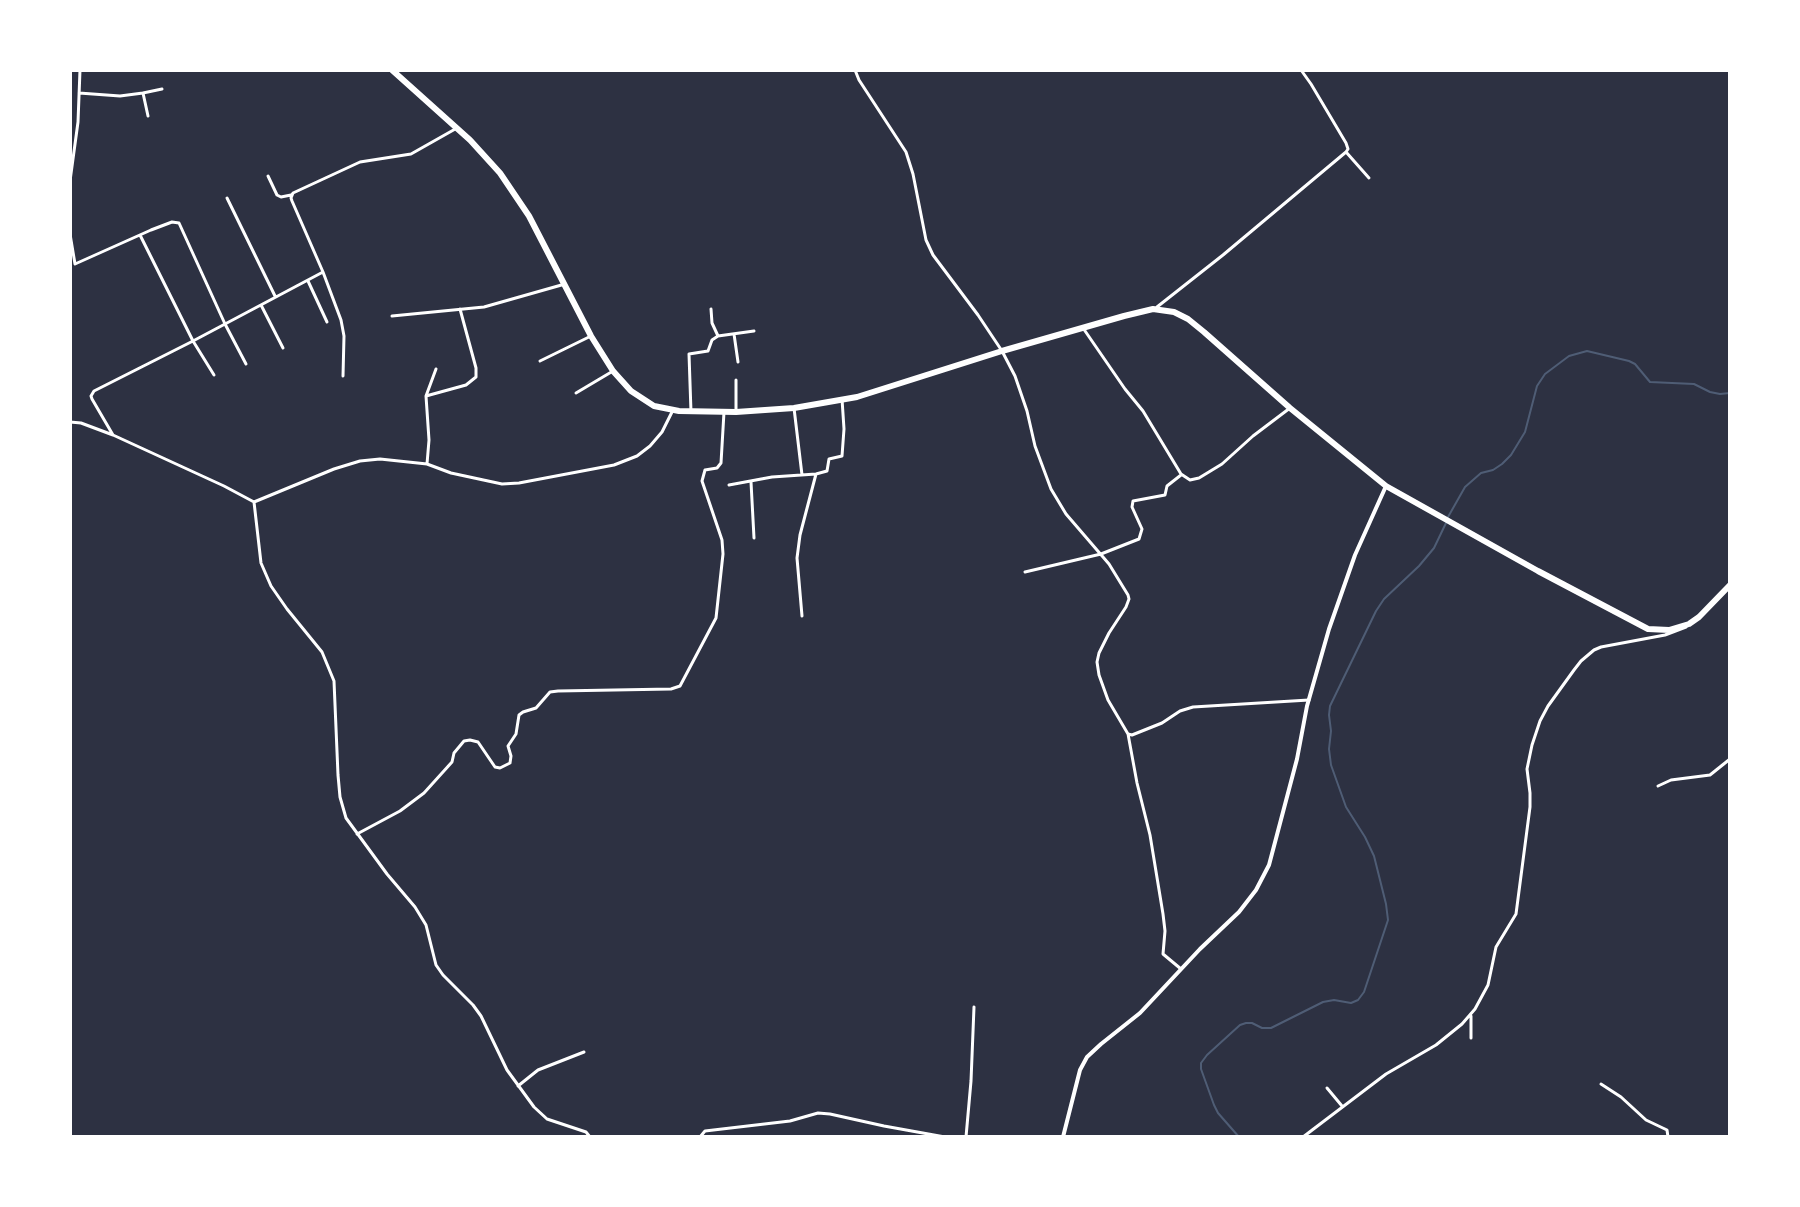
<!DOCTYPE html>
<html>
<head>
<meta charset="utf-8">
<style>
	body { margin:0 }
	#map { position:relative; width:1800px; height:1207px; overflow:hidden; background:#2d3142; font-family:"Archivo Narrow",sans-serif }
	canvas { display:block }
	.frame { position:absolute; inset:0; border:72px solid #fff; pointer-events:none }
</style>
</head>
<body>
<div id="map">
<canvas width="1800" height="1207"></canvas>
<div class="frame"></div>
</div>
<script>
const context = document.querySelector('canvas').getContext('2d');
context.lineJoin = 'round';
const toPath = rows => new Path2D(rows.map(r => 'M' + r).join(''));
function trace(path, color, width, dash) { context.strokeStyle = color; context.lineWidth = width; context.lineCap = dash ? 'butt' : 'round'; context.setLineDash(dash || []); context.stroke(path); }
trace(toPath([
	[1448,517,1465,487,1481,473,1493,470,1502,464,1511,455,1525,432,1537,386,1545,374,1569,356,1587,351,1629,361,1635,364,1650,382,1694,384,1710,392,1720,394,1730,393],
	[1239,1137,1218,1113,1214,1105,1201,1069,1201,1063,1207,1055,1240,1025,1246,1023,1252,1023,1262,1028,1271,1028,1323,1002,1334,1000,1351,1003,1358,1000,1364,992,1388,920,1386,904,1374,856,1365,837,1346,807,1331,765,1329,749,1331,731,1329,715,1330,706,1376,611,1384,599,1419,566,1434,548,1446,523]
]), '#4f5d75', 2);
trace(toPath([
	[855,70,859,80,906,152,913,174,926,240,933,255,978,315,1002,351,1015,376,1027,411,1035,446,1051,489,1066,514,1109,564,1128,595,1129,599,1126,607,1109,633,1099,653,1097,662,1099,675,1108,700,1128,734,1137,783,1150,835,1163,914,1165,931,1163,954,1181,969],
	[79,93,120,96,143,93,162,89],
	[143,93,148,116],
	[1346,152,1369,178],
	[268,176,277,195,281,197,291,195],
	[70,181,78,122,80,70],
	[227,198,275,296],
	[70,234,75,264,151,230,172,222,179,223,225,324,246,364],
	[140,235,193,341,214,375],
	[323,272,341,320,344,336,343,376],
	[308,281,327,322],
	[261,305,283,348],
	[1157,307,1223,255,1346,152,1348,149,1346,143,1311,84,1301,70],
	[711,309,712,323,718,336],
	[392,316,484,307,565,284],
	[1083,328,1125,389,1143,411,1181,474,1190,480,1199,478,1222,464,1253,436,1290,408],
	[734,334,738,362],
	[540,361,591,336],
	[736,380,736,412],
	[576,393,613,371],
	[426,396,466,385,476,377,476,368,460,309],
	[794,408,802,475],
	[691,412,689,354,708,351,712,340,718,336,754,331],
	[70,422,81,423,113,435,224,486,254,502],
	[113,435,92,399,91,396,94,391,193,341,323,272,292,201,291,198,293,193,360,162,411,154,457,128],
	[427,464,429,440,426,396,436,369],
	[751,482,754,538],
	[729,485,772,477,816,474,827,471,829,459,842,456,844,429,842,399],
	[1025,572,1101,554,1139,539,1142,529,1132,507,1133,501,1165,495,1167,486,1181,475],
	[802,616,797,558,800,535,816,474],
	[1128,734,1132,735,1162,723,1180,711,1193,707,1309,700],
	[1658,786,1671,780,1710,775,1730,759],
	[357,834,400,811,424,793,452,762,454,753,464,741,470,740,478,742,495,767,500,768,510,763,511,756,508,746,516,734,519,715,523,712,536,708,550,692,558,691,671,689,680,686,716,618,723,554,722,540,702,481,705,470,717,468,721,463,724,412],
	[1471,1016,1471,1038],
	[1601,1084,1621,1097,1646,1120,1667,1130,1668,1137],
	[518,1086,538,1070,584,1052],
	[1327,1088,1342,1106],
	[590,1137,586,1132,547,1119,534,1107,507,1070,481,1016,473,1005,443,975,436,965,426,925,415,907,387,874,346,818,340,797,338,775,334,681,322,652,287,609,271,586,261,563,254,502,334,469,360,461,380,459,427,464,451,473,502,484,519,483,614,465,637,456,650,446,662,432,673,410],
	[700,1137,705,1131,790,1121,818,1113,830,1114,884,1126,945,1137],
	[966,1137,971,1081,974,1007],
	[1303,1137,1386,1074,1436,1045,1462,1024,1475,1009,1488,985,1496,947,1516,914,1530,807,1530,793,1527,769,1532,745,1540,721,1548,706,1574,670,1581,661,1594,650,1601,647,1665,635,1686,627]
]), '#fff', 3);
trace(toPath([
	[1063,1137,1080,1070,1087,1057,1101,1044,1140,1013,1200,949,1239,912,1256,890,1269,865,1297,759,1307,706,1329,629,1355,555,1386,486]
]), '#fff', 4);
trace(toPath([
	[392,70,470,140,500,173,529,216,591,336,613,371,631,391,654,406,679,411,736,412,794,408,857,397,1002,351,1124,316,1153,309,1174,312,1188,319,1204,332,1290,408,1386,486,1538,571,1648,629,1669,630,1689,624,1699,617,1730,585]
]), '#fff', 6);
</script>
</body>
</html>
